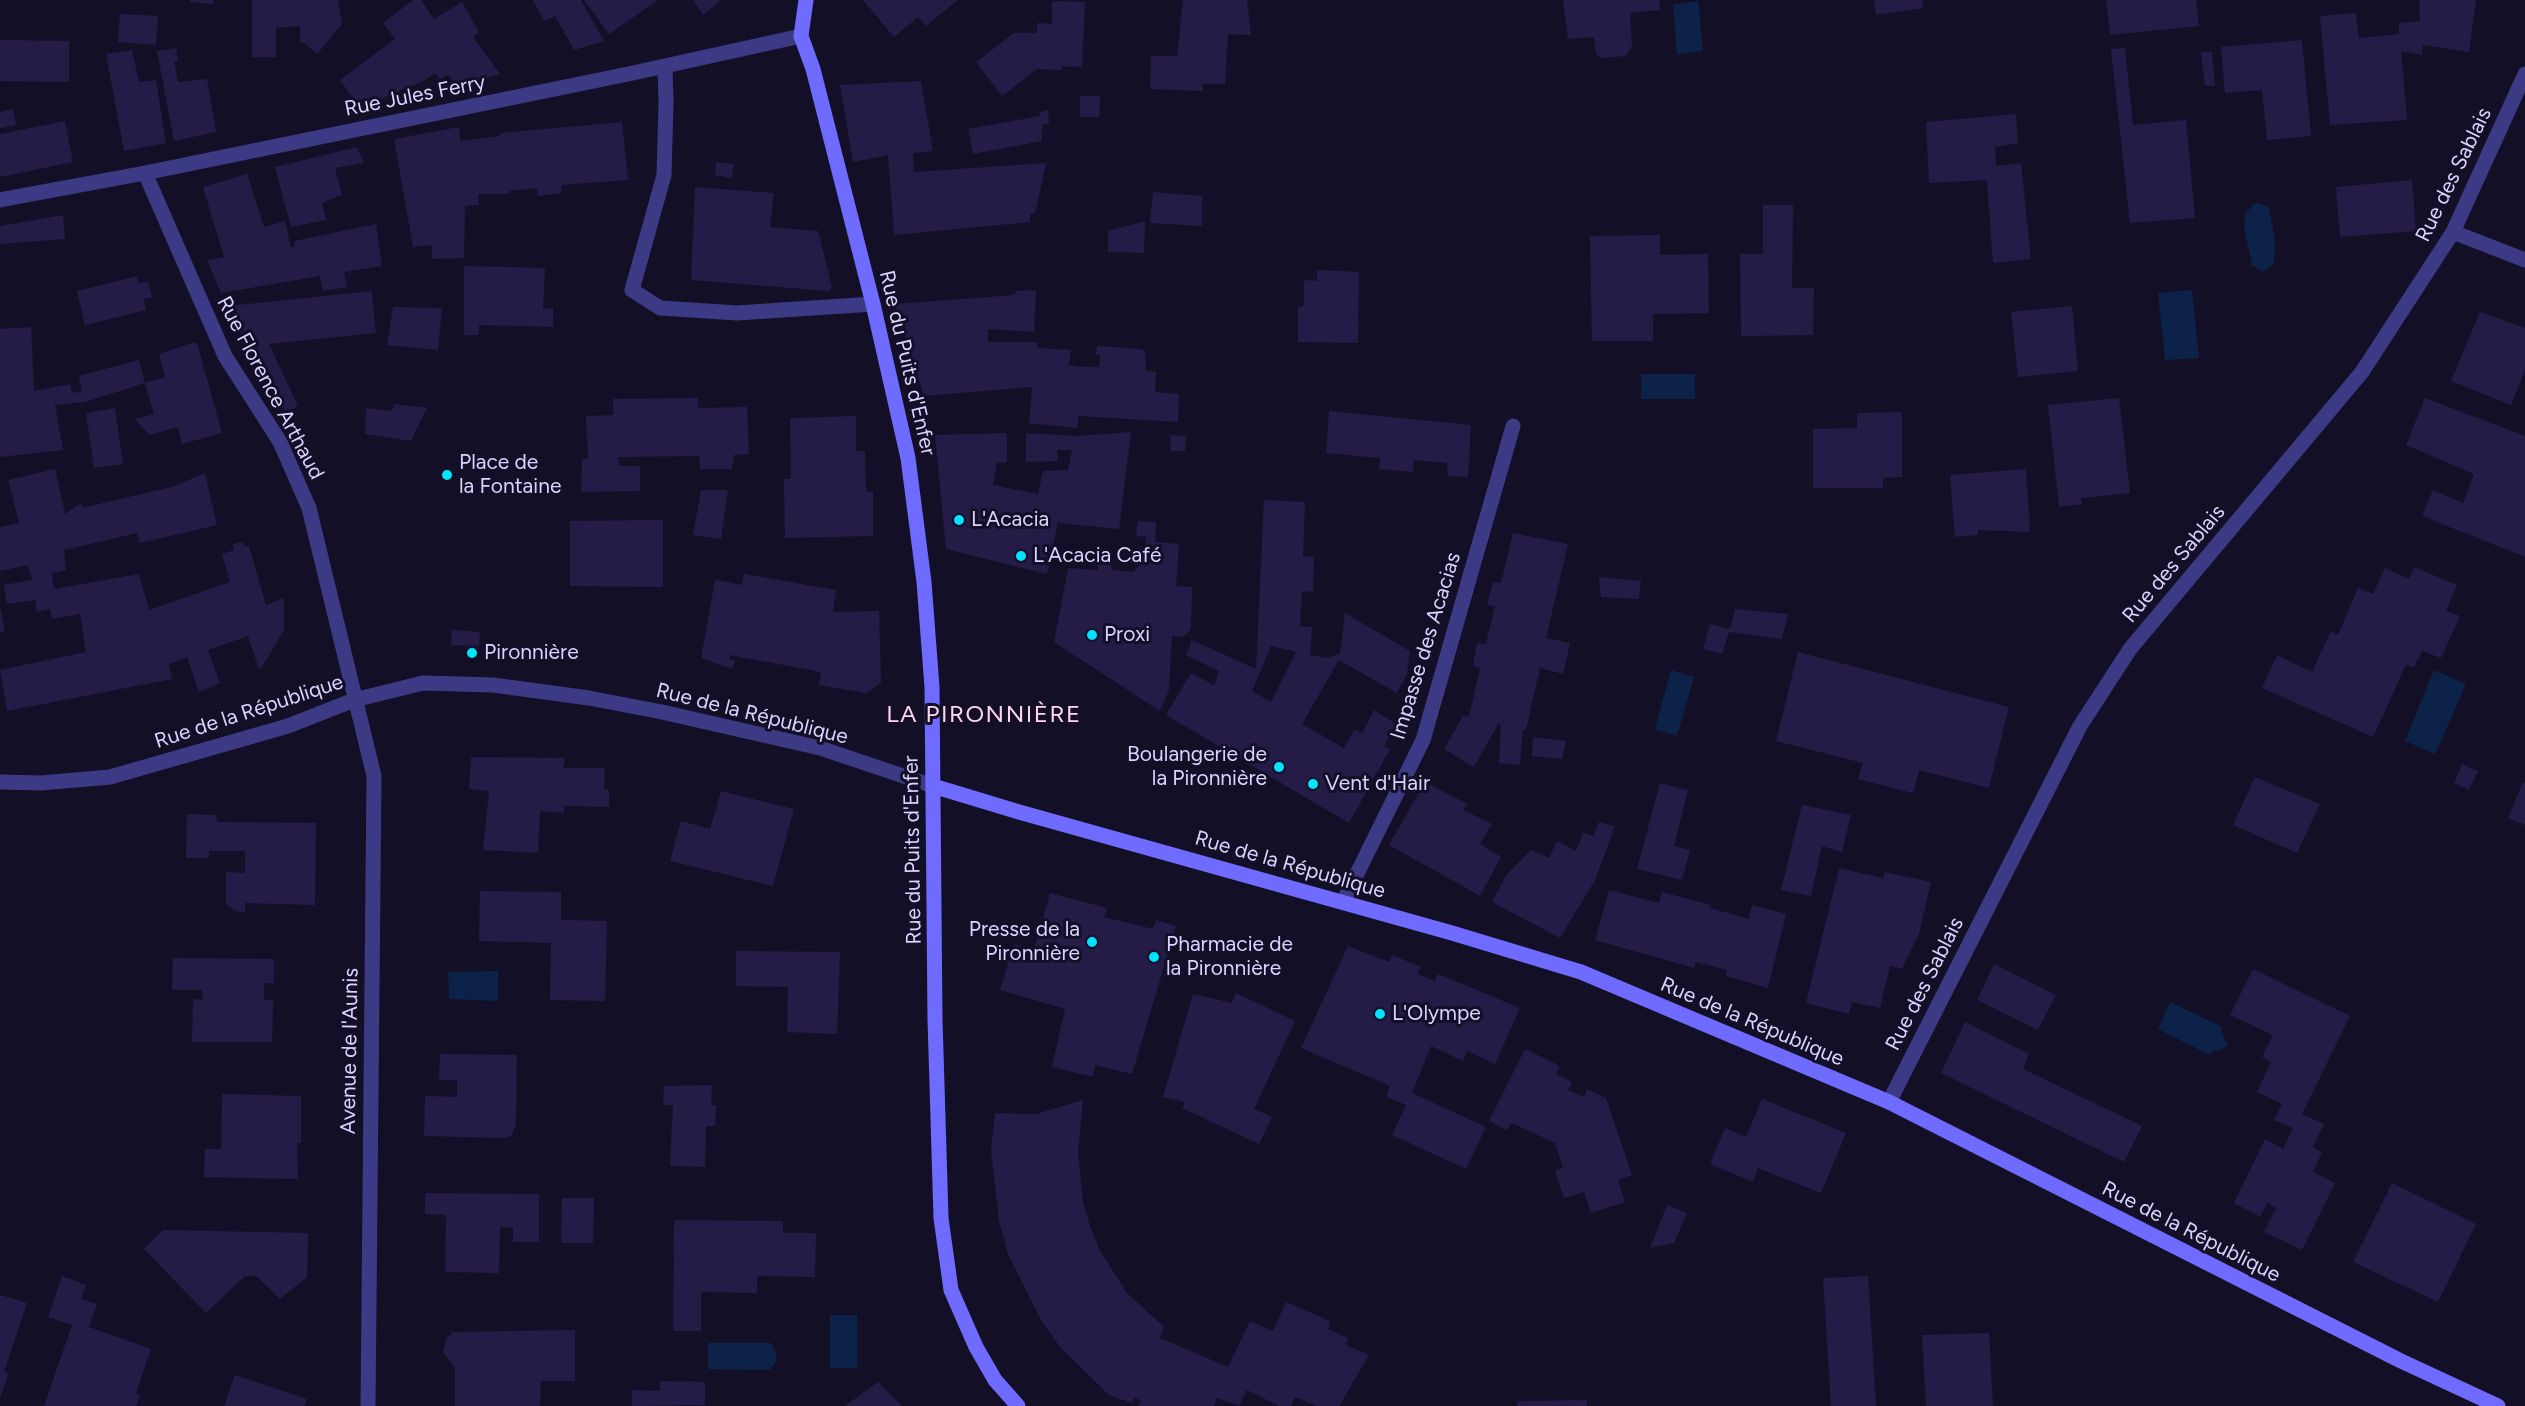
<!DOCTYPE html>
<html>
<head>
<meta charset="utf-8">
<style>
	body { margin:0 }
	canvas { display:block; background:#130f26 }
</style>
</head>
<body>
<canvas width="2525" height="1406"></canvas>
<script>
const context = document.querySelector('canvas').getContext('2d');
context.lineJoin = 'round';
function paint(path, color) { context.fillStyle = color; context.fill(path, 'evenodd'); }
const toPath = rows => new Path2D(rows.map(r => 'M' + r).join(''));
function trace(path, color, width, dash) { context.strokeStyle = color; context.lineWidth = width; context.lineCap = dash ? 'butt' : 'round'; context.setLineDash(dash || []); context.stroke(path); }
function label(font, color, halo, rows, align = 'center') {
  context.font = font + ' Figtree,sans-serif'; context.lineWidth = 6; context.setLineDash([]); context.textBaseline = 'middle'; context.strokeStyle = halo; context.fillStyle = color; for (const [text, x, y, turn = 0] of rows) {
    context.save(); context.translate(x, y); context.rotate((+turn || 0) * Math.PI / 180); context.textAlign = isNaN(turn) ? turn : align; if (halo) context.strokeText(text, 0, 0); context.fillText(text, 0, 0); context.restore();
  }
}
paint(toPath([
	[1698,1,1703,51,1677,54,1673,5],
	[2256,203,2269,207,2275,241,2274,264,2262,272,2252,265,2244,227,2246,212],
	[2192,290,2199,358,2165,360,2158,293],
	[1641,374,1695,374,1695,399,1641,399],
	[1671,670,1694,677,1677,736,1655,729],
	[2434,670,2466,684,2435,754,2405,741],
	[498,971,498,1001,449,999,448,972],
	[2170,1002,2222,1027,2221,1032,2228,1045,2219,1051,2213,1050,2210,1055,2158,1029],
	[830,1315,857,1315,857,1368,830,1368],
	[708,1343,771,1343,776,1352,776,1361,770,1370,708,1369]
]), '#0c2248');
paint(toPath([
	[190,0,213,0,213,4,190,2],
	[252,0,338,0,342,24,317,54,304,43,300,43,300,26,276,28,276,57,252,57],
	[413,0,421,0,434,19,462,2,479,32,473,37,500,74,457,87,448,75,440,79,435,73,423,81,360,108,340,80,395,39,383,23],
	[533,0,581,0,604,41,574,50,555,16,544,21],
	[584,0,658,0,609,34],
	[693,0,721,0,703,15],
	[863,0,958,0,926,26,918,17,894,37],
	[1183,0,1247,0,1251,35,1228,34,1225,84,1202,84,1203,91,1150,89,1151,56,1177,56],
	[1563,0,1659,0,1660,10,1630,13,1632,47,1626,56,1601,58,1596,53,1594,37,1568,39],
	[1874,0,1922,0,1923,8,1876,15],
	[2106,0,2196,0,2199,26,2110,35],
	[2419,0,2476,0,2469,52,2423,45,2422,55,2401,51,2407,120,2330,125,2320,16,2356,13,2359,38,2399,34,2399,23,2420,21],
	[1056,1,1085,2,1082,67,1062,66,1061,70,1037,69,1002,96,976,62,1014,33,1037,33,1037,23,1052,24,1052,3],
	[120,14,158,16,156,45,118,42],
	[0,40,69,41,69,82,0,81],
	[2302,40,2311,136,2267,140,2262,90,2225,93,2221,47],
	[176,48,178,61,174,62,178,82,207,79,216,132,174,141,157,51],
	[2125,48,2133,125,2186,120,2195,218,2130,223,2111,49],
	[132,50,139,82,156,80,166,143,124,151,106,54],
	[2201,52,2212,52,2215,86,2205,86],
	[921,81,933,151,913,153,914,172,1046,163,1035,213,1030,214,1030,222,894,235,888,155,853,162,840,85],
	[1080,96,1100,96,1099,117,1080,117],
	[13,109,16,125,0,128,0,112],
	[1048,110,1049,124,1042,125,1042,141,973,154,968,129,1040,116,1040,112],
	[2016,114,2018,143,1995,147,1996,166,2021,163,2031,259,1993,263,1987,180,1929,183,1926,122],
	[65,121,73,162,0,177,0,134],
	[622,122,628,180,561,185,562,193,538,196,537,188,509,191,509,194,478,194,479,205,465,206,464,258,432,259,432,245,413,247,394,139,459,127,460,141,500,136,500,133],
	[357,147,364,163,335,168,342,195,322,203,326,220,291,227,275,167],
	[716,162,734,164,732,178,715,175],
	[247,174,264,227,285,221,291,247,295,247,294,241,376,224,382,266,344,272,347,287,323,291,320,276,221,293,207,260,224,257,203,187],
	[2412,180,2416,231,2340,237,2336,187],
	[695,187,774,193,770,227,818,231,832,287,829,291,691,280],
	[1153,192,1202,196,1202,226,1150,223],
	[1763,205,1793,205,1792,288,1814,288,1813,335,1741,336,1740,254,1763,254],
	[63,215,65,239,0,244,0,226],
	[1145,221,1144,253,1108,252,1108,231],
	[1660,235,1660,255,1708,254,1709,313,1653,314,1653,341,1592,341,1590,236],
	[464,266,545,268,543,309,553,308,553,327,479,325,479,335,464,335],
	[1317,270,1359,272,1358,343,1298,342,1298,307,1304,306,1304,280,1317,281],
	[137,276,139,284,148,281,152,297,144,299,146,310,85,325,77,291],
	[1036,290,1034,332,988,329,988,342,1037,342,1038,348,1071,350,1069,365,1081,367,1099,367,1100,355,1096,354,1097,346,1141,349,1145,351,1146,371,1156,372,1155,392,1179,394,1178,422,1079,416,1077,428,1029,423,1032,387,924,396,895,304,1015,295,1016,291],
	[372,291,376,333,269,344,298,406,286,413,246,347,228,306],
	[2072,306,2078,371,2018,377,2011,312],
	[393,307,442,308,438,350,387,345],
	[2480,312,2525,328,2525,370,2511,405,2451,381],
	[31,327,34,391,70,384,72,393,82,391,79,376,139,360,145,383,85,402,55,405,63,450,0,457,0,329],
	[192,343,197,343,222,433,182,444,178,427,150,435,135,419,154,414,145,383,165,377,159,354],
	[698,398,698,408,747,407,749,454,734,455,732,469,700,469,699,456,618,457,619,466,640,466,640,491,581,492,582,459,588,459,586,416,613,415,613,399],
	[2119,398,2130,493,2081,498,2082,504,2059,507,2048,405],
	[2425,398,2525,436,2525,557,2422,516,2433,490,2463,503,2474,474,2406,445],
	[394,404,427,408,411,441,365,434,366,408,392,411],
	[115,408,123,464,94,468,86,413],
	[1329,411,1471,425,1468,477,1448,476,1447,463,1414,460,1413,472,1379,469,1380,458,1326,453],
	[1902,412,1902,477,1883,478,1883,488,1813,488,1813,429,1857,428,1857,413],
	[856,416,856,451,865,451,866,491,873,492,873,536,785,538,784,479,791,479,790,418],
	[1131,432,1119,529,1058,523,1047,574,946,549,935,435,1007,433,1007,462,997,463,993,485,1038,494,1043,471,1068,470,1072,450,1057,450,1058,461,1026,462,1026,433,1076,436],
	[1170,435,1186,436,1185,451,1171,451],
	[55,469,65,514,81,503,83,507,90,506,172,487,205,473,217,525,140,543,137,533,64,550,66,570,52,573,54,589,139,574,149,610,230,582,222,554,234,550,233,544,243,542,244,547,249,546,266,605,284,598,284,630,262,667,259,669,248,636,208,650,220,683,199,692,187,657,169,664,172,679,7,711,0,670,86,652,80,614,52,619,50,609,37,612,35,600,7,604,4,585,32,580,28,565,0,571,0,527,19,523,8,480],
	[2026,469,2030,532,1978,530,1978,535,1955,537,1950,475],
	[701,490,728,490,721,539,693,535],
	[1264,500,1305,502,1303,556,1314,557,1313,592,1302,591,1300,626,1312,627,1310,655,1327,658,1340,654,1345,613,1410,651,1407,674,1397,693,1339,660,1302,724,1344,748,1355,729,1362,733,1374,710,1396,724,1384,746,1390,749,1349,823,1166,715,1191,673,1214,685,1219,671,1186,655,1192,640,1256,669],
	[1271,646,1296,652,1271,702,1252,691],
	[663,520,663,587,570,586,570,521],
	[1138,521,1156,522,1155,542,1179,544,1176,586,1192,587,1191,629,1183,637,1172,636,1169,690,1160,711,1054,642,1068,568,1098,570,1098,561,1111,561,1111,570,1133,572,1145,561,1146,537,1136,536],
	[1513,533,1568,544,1546,638,1570,643,1563,674,1540,668,1526,730,1523,729,1520,765,1499,763,1501,725,1498,724,1474,767,1444,749,1463,716,1469,717,1480,668,1473,666,1477,643,1486,644,1495,606,1487,605,1493,582,1501,583],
	[2414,567,2457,585,2446,611,2460,616,2441,658,2422,651,2414,667,2406,665,2373,737,2262,688,2277,655,2312,672,2331,631,2338,635,2358,588,2373,594,2385,568,2409,579],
	[744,574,836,590,833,612,879,611,881,683,866,693,819,685,821,672,730,655,729,658,735,661,732,669,701,658,715,580,742,585],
	[1599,577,1641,581,1639,599,1601,597],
	[0,607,5,631,0,632],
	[1735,609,1788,614,1782,639,1729,632,1722,654,1703,649,1710,624,1730,629],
	[452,630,480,632,479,646,451,645],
	[1798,652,2009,707,1989,788,1919,770,1913,793,1858,779,1863,763,1776,741],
	[1533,737,1566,741,1562,759,1532,756],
	[471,757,565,758,563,768,605,768,604,789,609,790,609,807,564,806,564,813,540,811,538,853,483,850,489,791,469,789],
	[2462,764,2478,771,2469,790,2454,783],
	[2255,777,2320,804,2297,853,2233,825],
	[1425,782,1467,804,1463,810,1492,824,1480,844,1501,857,1480,896,1389,845],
	[2523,782,2525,783,2525,825,2508,818],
	[1660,783,1688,790,1674,846,1690,850,1682,880,1637,869],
	[721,791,794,809,773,886,670,861,681,821,710,829],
	[1802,805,1851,815,1842,852,1822,846,1811,896,1781,890],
	[187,814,214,815,218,822,316,823,315,905,245,903,245,912,236,911,226,904,226,872,245,873,245,851,209,851,209,858,186,858],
	[1599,822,1615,826,1595,880,1560,938,1492,902,1507,874,1531,850,1549,858,1557,841,1576,851,1583,833,1593,836],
	[1839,868,1883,878,1885,872,1931,882,1919,934,1902,969,1890,966,1880,1008,1852,1002,1849,1014,1806,1003],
	[1609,890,1659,903,1662,892,1711,905,1710,908,1749,919,1752,905,1786,914,1768,988,1726,976,1727,970,1696,962,1694,968,1595,940],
	[480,891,561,892,561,920,607,921,605,1001,550,1000,551,943,479,941],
	[1050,893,1107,908,1104,917,1153,929,1156,920,1176,926,1132,1074,1095,1065,1093,1077,1052,1067,1065,1009,1000,990,1014,944,1034,950],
	[1348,946,1389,962,1392,955,1421,967,1417,974,1435,981,1438,974,1520,1008,1495,1064,1467,1051,1463,1061,1431,1046,1412,1093,1486,1127,1466,1169,1392,1135,1406,1105,1386,1097,1390,1086,1301,1048],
	[736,951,840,952,837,1034,787,1032,788,987,736,986],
	[173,958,274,959,274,983,264,983,264,1000,273,1000,272,1042,192,1042,193,999,203,1000,202,990,172,990],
	[1994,964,2056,995,2038,1030,1977,1000],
	[2253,969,2350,1016,2302,1114,2324,1124,2313,1147,2322,1152,2313,1172,2335,1183,2302,1250,2264,1232,2276,1208,2267,1203,2260,1217,2234,1203,2265,1139,2283,1149,2293,1128,2274,1120,2282,1104,2257,1092,2271,1062,2262,1057,2273,1035,2230,1015],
	[1236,993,1295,1021,1254,1109,1272,1117,1259,1144,1182,1108,1185,1102,1163,1097,1193,994,1232,1003],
	[1965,1022,2029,1054,2023,1069,2142,1126,2124,1162,1941,1073],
	[1525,1049,1560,1066,1556,1074,1572,1082,1568,1090,1584,1097,1587,1089,1606,1098,1632,1175,1618,1180,1625,1202,1591,1213,1584,1192,1564,1198,1555,1171,1563,1168,1555,1143,1512,1123,1507,1130,1489,1121],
	[440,1054,517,1055,516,1124,512,1135,505,1138,424,1136,425,1096,457,1097,457,1080,439,1080],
	[712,1085,711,1105,716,1105,715,1126,706,1126,705,1167,670,1166,673,1105,663,1105,664,1086],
	[222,1094,301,1096,301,1143,297,1143,298,1179,204,1177,205,1149,221,1149],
	[1762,1099,1846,1133,1821,1193,1758,1168,1753,1182,1710,1164,1725,1128,1746,1137],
	[1083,1100,1078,1152,1083,1202,1090,1226,1099,1249,1127,1293,1164,1327,1160,1338,1228,1367,1250,1321,1273,1331,1286,1302,1330,1321,1328,1329,1348,1338,1346,1345,1369,1355,1339,1406,1316,1406,1295,1397,1291,1406,1279,1406,1247,1390,1239,1406,1217,1398,1214,1406,1138,1406,1141,1401,1134,1397,1132,1403,1109,1395,1060,1347,1041,1320,1008,1254,999,1221,991,1150,995,1113,1036,1114],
	[2392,1183,2476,1224,2438,1302,2353,1262],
	[425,1193,539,1194,539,1242,513,1242,513,1228,500,1227,499,1273,445,1272,446,1215,425,1214],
	[562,1198,594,1198,593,1243,561,1243],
	[1667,1205,1687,1213,1674,1243,1650,1248],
	[674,1220,783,1221,783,1233,816,1233,815,1277,757,1276,757,1293,701,1292,701,1331,673,1331],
	[163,1230,308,1233,307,1277,280,1299,256,1276,245,1276,206,1313,144,1249],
	[62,1276,86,1285,81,1299,97,1304,89,1327,151,1349,136,1393,140,1395,136,1406,44,1406,72,1325,48,1317],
	[1868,1276,1876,1406,1831,1406,1823,1278],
	[0,1295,27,1303,4,1372,9,1373,0,1398],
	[575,1330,575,1381,541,1381,540,1406,455,1406,455,1367,443,1352,446,1339,453,1332],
	[1989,1333,1993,1406,1926,1406,1922,1335],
	[235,1375,307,1399,304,1406,224,1406],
	[660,1381,705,1382,705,1405,632,1406,632,1390,660,1391],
	[878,1382,902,1406,845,1406],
	[1587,1400,1587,1406,1517,1406,1517,1401]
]), '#241b47');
trace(toPath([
	[665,67,666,102,664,175,632,290,660,308,737,313,873,304],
	[145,173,225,356,280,442,309,508,374,776,368,1406],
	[0,200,145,173,633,73,801,36],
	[2453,232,2525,260],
	[0,782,41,783,110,777,288,726,354,700,423,683,493,685,589,698,662,712,820,748,933,786],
	[1343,902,1423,740,1513,426],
	[1889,1102,2080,726,2130,649,2362,372,2453,232,2525,74]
]), '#3d3a85', 15);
trace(toPath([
	[806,0,801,36,813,69,873,304,908,458,924,582,932,687,935,1019,941,1218,951,1290,976,1347,995,1380,1018,1406],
	[933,786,1019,812,1452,933,1581,972,1889,1102,2401,1361,2498,1406]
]), '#6f6bff', 15);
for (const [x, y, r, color] of [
	[447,475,6,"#00e5ff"],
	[959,520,6,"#00e5ff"],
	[1021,556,6,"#00e5ff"],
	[1092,635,6,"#00e5ff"],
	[472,653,6,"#00e5ff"],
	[1279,767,6,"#00e5ff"],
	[1313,784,6,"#00e5ff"],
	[1092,942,6,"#00e5ff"],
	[1154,957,6,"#00e5ff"],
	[1380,1014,6,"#00e5ff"]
]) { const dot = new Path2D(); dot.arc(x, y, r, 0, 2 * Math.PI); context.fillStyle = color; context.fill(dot); trace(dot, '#130f26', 2); }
label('21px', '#d9d4ff', '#130f26', [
	["Rue Jules Ferry",415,96,-11],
	["Rue des Sablais",2454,175,-64],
	["Rue du Puits d'Enfer",907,363,77],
	["Rue Florence Arthaud",270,388,62],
	["Rue des Sablais",2174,564,-50],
	["Impasse des Acacias",1426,646,-73],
	["Rue de la République",249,712,-18],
	["Rue de la République",752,714,14],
	["Rue du Puits d'Enfer",913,850,-91],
	["Rue de la République",1290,865,16],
	["Rue des Sablais",1925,984,-63],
	["Rue de la République",1752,1022,23],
	["Avenue de l'Aunis",350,1051,-89],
	["Rue de la République",2191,1232,27]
]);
label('21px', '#d9d4ff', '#130f26', [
	["Place de",459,463],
	["la Fontaine",459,487],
	["L'Acacia",971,520],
	["L'Acacia Café",1033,556],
	["Proxi",1104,635],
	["Pironnière",484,653],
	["Boulangerie de",1267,755,"right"],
	["la Pironnière",1267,779,"right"],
	["Vent d'Hair",1325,784],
	["Presse de la",1080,930,"right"],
	["Pironnière",1080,954,"right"],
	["Pharmacie de",1166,945],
	["la Pironnière",1166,969],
	["L'Olympe",1392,1014]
], 'left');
context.letterSpacing = '1.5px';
label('24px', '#ffd6f0', '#130f26', [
	["LA PIRONNIÈRE",984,715]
]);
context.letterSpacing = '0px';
</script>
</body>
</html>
